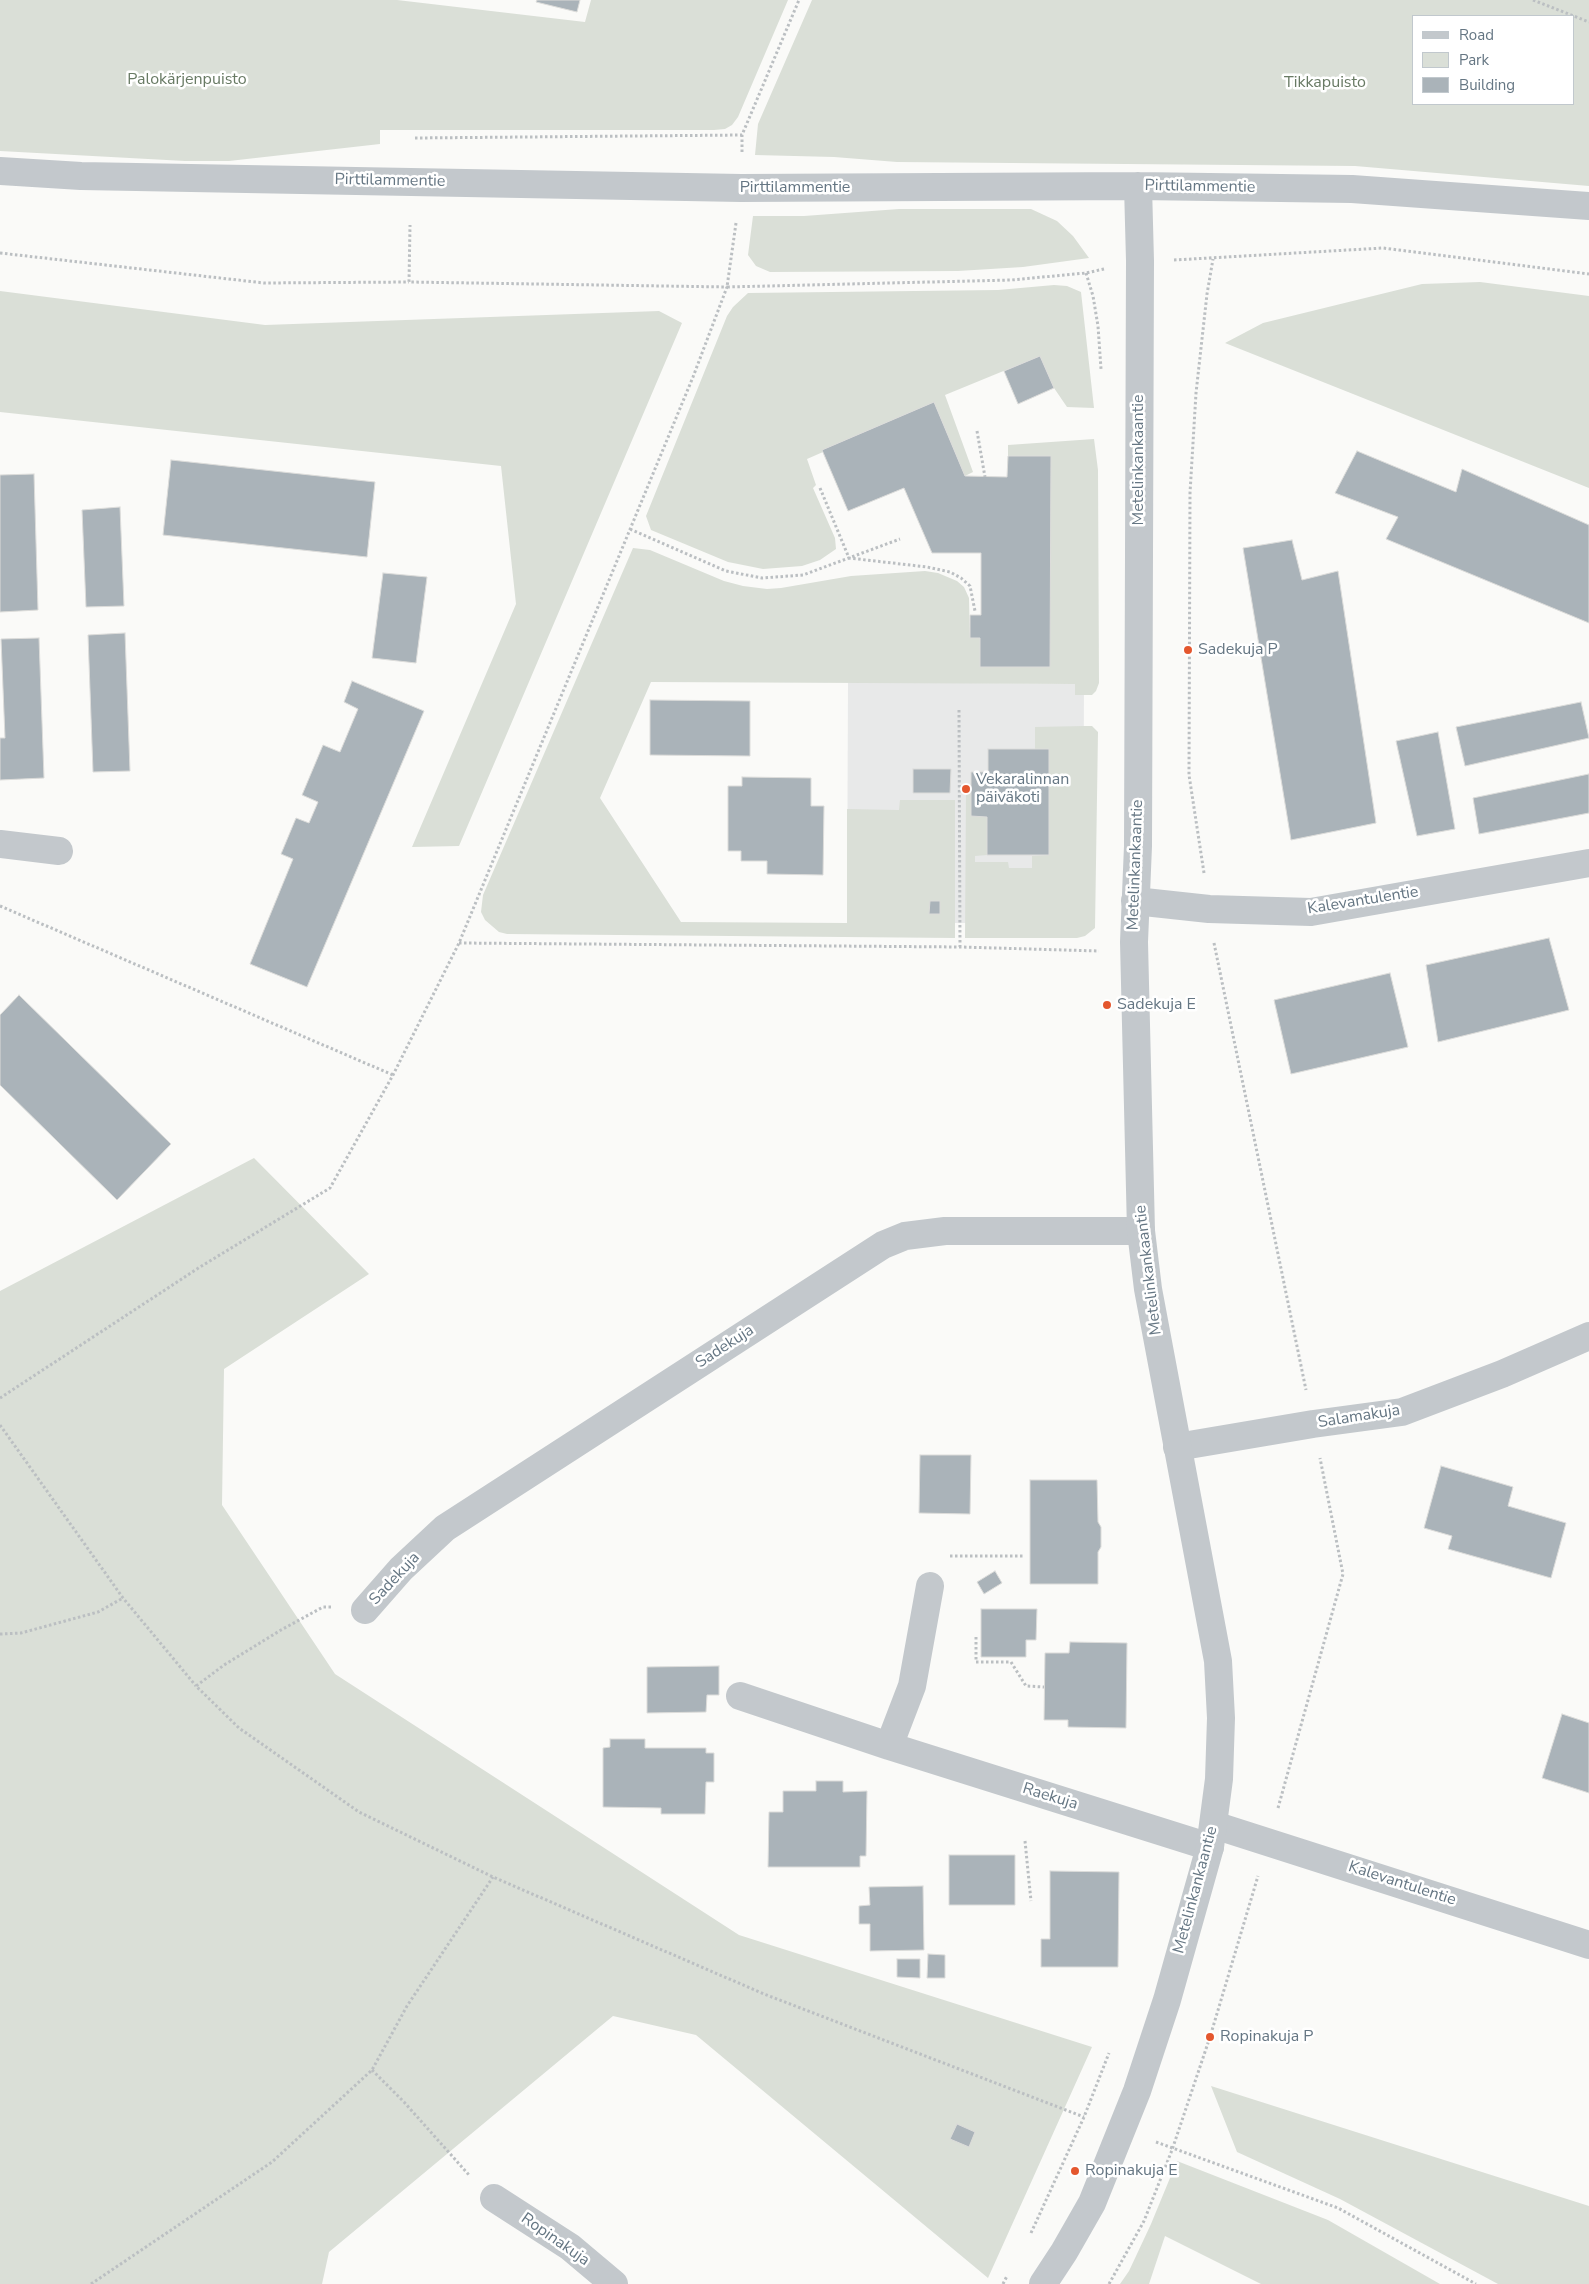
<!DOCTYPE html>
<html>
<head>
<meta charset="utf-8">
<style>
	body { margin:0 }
	#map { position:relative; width:1589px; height:2284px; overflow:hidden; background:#fafaf8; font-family:"Nunito Sans",sans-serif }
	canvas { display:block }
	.legend { position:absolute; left:1412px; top:15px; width:162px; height:90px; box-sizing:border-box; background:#fff; border:1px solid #c1c8cd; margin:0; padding:6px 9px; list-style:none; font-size:15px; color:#657683 }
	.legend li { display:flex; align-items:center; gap:10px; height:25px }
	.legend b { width:25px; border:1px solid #c1c8cd }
</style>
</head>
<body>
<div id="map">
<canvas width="1589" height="2284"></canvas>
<ul class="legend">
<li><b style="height:6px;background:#c3c8cc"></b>Road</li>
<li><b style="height:14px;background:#dadfd7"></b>Park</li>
<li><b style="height:14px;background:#aab3b9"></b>Building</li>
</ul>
</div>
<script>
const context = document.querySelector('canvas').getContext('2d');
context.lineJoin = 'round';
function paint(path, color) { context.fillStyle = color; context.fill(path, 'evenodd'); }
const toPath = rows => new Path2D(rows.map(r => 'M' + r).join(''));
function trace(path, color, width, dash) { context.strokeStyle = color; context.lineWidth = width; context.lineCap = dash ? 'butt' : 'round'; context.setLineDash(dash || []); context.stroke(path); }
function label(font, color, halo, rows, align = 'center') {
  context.font = font + ' "Nunito Sans",sans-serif'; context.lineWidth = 5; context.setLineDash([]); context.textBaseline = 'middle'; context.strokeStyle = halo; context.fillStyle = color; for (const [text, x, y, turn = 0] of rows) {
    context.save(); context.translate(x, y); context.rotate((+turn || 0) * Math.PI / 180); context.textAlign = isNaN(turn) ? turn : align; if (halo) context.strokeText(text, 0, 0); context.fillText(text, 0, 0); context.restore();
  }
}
paint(toPath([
	[848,682,1084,684,1083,923,847,923]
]), '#e8e9e9');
paint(toPath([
	[0,0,397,0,585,22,591,0,788,0,738,117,732,125,725,129,714,130,380,130,380,144,229,161,185,161,0,151],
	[812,0,1589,0,1589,186,1355,166,897,162,834,157,755,155,758,124],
	[1413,16,1573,16,1573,104,1413,104],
	[899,209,1031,209,1057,221,1073,236,1089,258,1023,267,958,271,770,272,756,266,748,255,753,216,804,216],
	[1480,282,1589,296,1589,488,1225,343,1263,323,1422,284],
	[1054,285,1067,286,1081,292,1094,408,1067,407,1054,388,1040,356,945,395,973,472,965,476,934,402,822,450,823,452,807,459,816,485,813,488,835,538,836,549,820,560,802,566,763,569,728,562,651,530,646,516,727,316,733,307,748,293,998,290],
	[0,291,265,325,659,311,682,323,459,846,412,847,516,604,501,466,0,412],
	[1094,439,1098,470,1099,683,1096,691,1092,695,1075,695,1075,684,651,682,600,798,681,922,847,923,847,809,899,810,900,800,955,800,955,938,507,934,499,932,485,920,481,912,483,895,633,548,650,550,724,581,743,586,767,589,781,588,851,576,925,571,938,573,957,581,964,587,969,598,970,638,980,638,980,667,1049,667,1051,456,1008,456,1008,445],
	[1084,726,1092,726,1098,732,1095,928,1085,936,1077,938,965,938,966,792,971,792,971,816,987,817,987,855,975,856,975,862,1008,862,1009,868,1032,868,1032,856,1049,855,1049,749,1035,749,1035,727],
	[254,1158,369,1274,224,1369,222,1505,335,1674,739,1935,1092,2047,988,2278,696,2035,613,2016,329,2252,322,2284,0,2284,0,1291],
	[1211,2086,1589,2206,1589,2284,1498,2284,1340,2199,1237,2152],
	[1177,2161,1328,2220,1440,2284,1261,2284,1165,2236,1149,2284,1120,2284,1129,2271,1151,2224]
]), '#dadfd7');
const building = toPath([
	[537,0,580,0,577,12,536,2,537,0],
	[1040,356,1054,388,1018,404,1004,371,1040,356],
	[934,402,965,476,1007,477,1008,456,1051,456,1050,667,980,667,980,638,970,638,970,615,981,615,981,553,932,553,904,488,848,511,822,450,934,402],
	[1357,451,1456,492,1462,469,1589,525,1589,623,1386,539,1398,517,1335,493,1357,451],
	[171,460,375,482,367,557,163,535,171,460],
	[34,474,38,610,0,612,0,475,34,474],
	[120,507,124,606,86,607,82,510,120,507],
	[1292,540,1302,580,1338,571,1376,823,1291,840,1243,548,1292,540],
	[383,573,427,577,416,663,372,658,383,573],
	[125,633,130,771,93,772,88,635,125,633],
	[39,638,44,778,0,780,0,738,5,738,1,639,39,638],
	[352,681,424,711,307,987,250,964,293,859,281,854,296,818,309,823,318,802,302,795,323,745,340,752,358,709,344,702,352,681],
	[650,700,750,701,750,756,650,755,650,700],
	[1581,702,1589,738,1465,766,1456,727,1581,702],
	[1438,732,1455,829,1417,836,1396,741,1438,732],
	[988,749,1049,749,1049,855,987,855,987,817,971,816,971,772,988,772,988,749],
	[913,769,951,769,950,793,913,793,913,769],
	[1589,774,1589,813,1479,834,1473,798,1589,774],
	[742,777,811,778,811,806,824,806,823,875,767,874,767,861,741,861,741,851,728,851,728,786,742,786,742,777],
	[930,901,940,901,940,914,929,914,930,901],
	[1549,938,1569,1010,1438,1042,1426,965,1549,938],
	[1390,973,1408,1047,1291,1074,1274,1000,1390,973],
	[19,995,171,1144,117,1200,0,1085,0,1015,19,995],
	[920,1455,971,1455,970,1514,919,1513,920,1455],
	[1441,1466,1513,1487,1508,1506,1566,1523,1551,1578,1448,1549,1452,1536,1424,1528,1441,1466],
	[1030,1480,1097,1480,1098,1522,1101,1527,1101,1547,1098,1552,1098,1584,1030,1584,1030,1480],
	[995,1571,1002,1583,984,1594,977,1582,995,1571],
	[981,1609,1037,1609,1036,1640,1026,1640,1026,1657,981,1657,981,1609],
	[1070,1642,1127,1643,1126,1728,1068,1727,1068,1720,1044,1720,1045,1653,1069,1653,1070,1642],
	[719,1666,719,1695,707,1695,706,1712,647,1713,647,1667,719,1666],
	[1562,1714,1589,1723,1589,1793,1542,1778,1562,1714],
	[610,1739,645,1739,645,1748,706,1748,706,1753,714,1753,714,1782,706,1782,705,1814,661,1814,661,1808,603,1807,603,1748,610,1747,610,1739],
	[816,1781,843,1781,843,1792,867,1791,866,1856,860,1856,860,1867,768,1867,769,1812,783,1812,783,1791,816,1791,816,1781],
	[949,1855,1015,1855,1015,1905,949,1905,949,1855],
	[1050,1871,1119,1872,1118,1967,1041,1967,1041,1939,1050,1939,1050,1871],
	[923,1886,924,1950,870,1951,870,1924,859,1924,859,1906,870,1905,869,1887,923,1886],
	[928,1954,945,1955,945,1978,927,1978,928,1954],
	[897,1959,920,1959,920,1978,897,1977,897,1959],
	[957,2124,975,2132,969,2147,950,2139,957,2124]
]);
paint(building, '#aab3b9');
trace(building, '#dcdcda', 1);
trace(toPath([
	[1533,0,1589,22],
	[415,138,742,135],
	[742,152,742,135,799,0],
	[736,223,727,287,1011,280,1086,273,1104,269],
	[0,253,264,283,409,282],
	[1174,260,1383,248,1589,274],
	[1086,273,1093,296,1098,326,1101,369],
	[977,431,985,477],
	[820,488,849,558,927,567,950,572,961,578,970,586,975,611],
	[630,529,726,571,762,578,803,575,900,539],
	[959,710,960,947],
	[1204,873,1189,775,1190,493,1196,393,1207,294,1213,259],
	[0,906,393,1075],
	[459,943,960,947,1099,951],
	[1214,943,1306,1390],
	[0,1398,200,1267,330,1188,393,1075,459,943,693,377,727,287,409,282,410,225],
	[0,1425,123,1598,196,1686],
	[950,1556,1024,1556],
	[331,1607,323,1607,281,1630,224,1665,196,1686,239,1728,359,1812,493,1877,764,1994,1084,2117],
	[0,1634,21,1633,98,1612,123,1598],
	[976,1637,976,1662,1011,1662,1026,1686,1044,1687],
	[1278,1808,1343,1574,1320,1458],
	[1025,1841,1031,1901],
	[372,2070,404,2102,469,2175],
	[1156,2142,1338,2208,1476,2284],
	[1031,2233,1084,2117,1109,2053],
	[91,2284,272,2162,372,2070,407,2006,493,1877],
	[1003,2284,1007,2276],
	[1109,2284,1144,2221,1172,2150,1210,2037,1258,1876]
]), '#bbbfc2', 3, [2.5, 2.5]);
trace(toPath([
	[0,844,59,851],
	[1135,901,1209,909,1311,912,1589,863],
	[1177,1447,1313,1424,1402,1412,1502,1374,1589,1336],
	[930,1586,912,1686,889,1746,1210,1847],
	[365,1610,401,1569,445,1528,883,1245,905,1236,945,1231,1141,1231],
	[740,1696,889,1746],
	[1214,1825,1589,1945],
	[494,2198,570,2247,614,2284]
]), '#c3c8cc', 28);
trace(toPath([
	[0,171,81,176,741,188,1138,186,1352,189,1589,206],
	[1043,2284,1064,2252,1092,2203,1137,2091,1167,2000,1210,1847,1219,1779,1221,1718,1218,1661,1148,1289,1141,1231,1134,942,1138,846,1140,261,1138,186]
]), '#c3c8cc', 28);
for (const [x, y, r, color] of [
	[1188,650,5,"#e4572e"],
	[966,789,5,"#e4572e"],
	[1107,1005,5,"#e4572e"],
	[1210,2037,5,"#e4572e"],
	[1075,2171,5,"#e4572e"]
]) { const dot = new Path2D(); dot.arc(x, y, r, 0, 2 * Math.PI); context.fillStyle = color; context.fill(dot); trace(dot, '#fff', 2); }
label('16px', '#687a64', '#fff', [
	["Palokärjenpuisto",187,80],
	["Tikkapuisto",1325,83]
]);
label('16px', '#657683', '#fff', [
	["Pirttilammentie",390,181,1],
	["Pirttilammentie",1200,187,1],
	["Pirttilammentie",795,188],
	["Metelinkankaantie",1139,460,-90],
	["Metelinkankaantie",1136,865,-88],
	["Kalevantulentie",1363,901,-9],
	["Metelinkankaantie",1149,1270,-97],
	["Sadekuja",725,1347,-33],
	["Salamakuja",1359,1417,-9],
	["Sadekuja",395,1579,-47],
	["Raekuja",1050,1797,17],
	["Kalevantulentie",1402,1884,18],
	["Metelinkankaantie",1196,1890,-75],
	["Ropinakuja",555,2240,35]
]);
label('16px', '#657683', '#fff', [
	["Sadekuja P",1198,650],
	["Vekaralinnan",976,780],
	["päiväkoti",976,798],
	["Sadekuja E",1117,1005],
	["Ropinakuja P",1220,2037],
	["Ropinakuja E",1085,2171]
], 'left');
</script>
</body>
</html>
